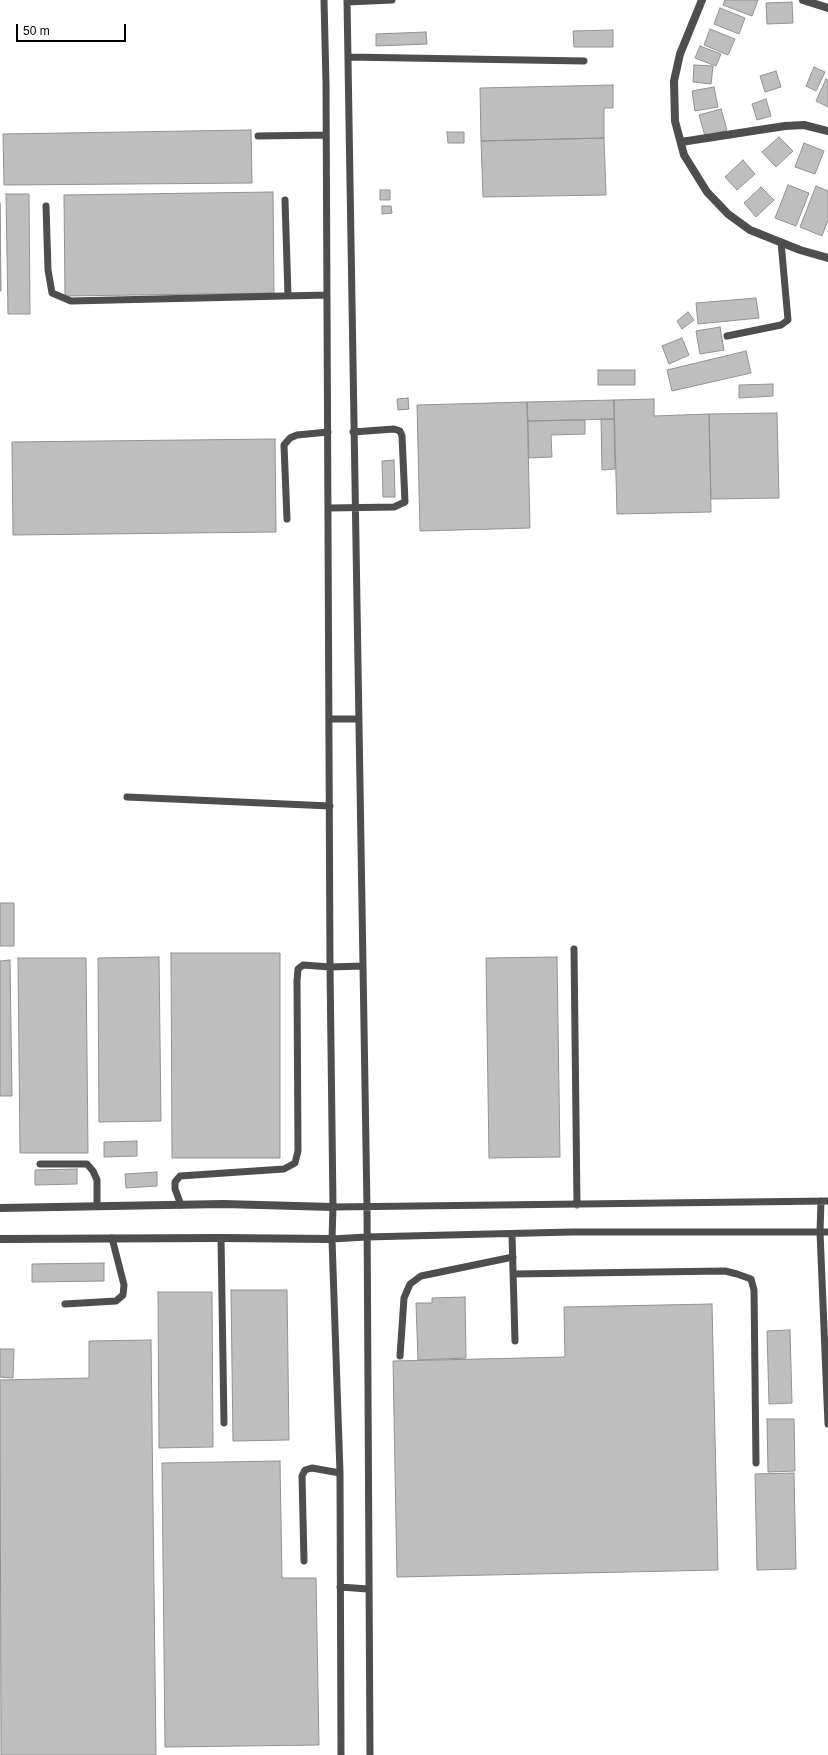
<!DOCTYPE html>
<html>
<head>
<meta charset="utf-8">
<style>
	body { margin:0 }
	#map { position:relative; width:828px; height:1755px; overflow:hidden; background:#fff; font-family:Helvetica,sans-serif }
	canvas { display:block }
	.scale { position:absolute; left:16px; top:24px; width:110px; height:18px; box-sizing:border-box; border:2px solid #000; border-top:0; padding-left:5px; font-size:12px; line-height:14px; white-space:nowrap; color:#000; -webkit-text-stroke:3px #fff; paint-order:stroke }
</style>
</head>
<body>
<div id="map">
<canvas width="828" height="1755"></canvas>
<div class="scale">50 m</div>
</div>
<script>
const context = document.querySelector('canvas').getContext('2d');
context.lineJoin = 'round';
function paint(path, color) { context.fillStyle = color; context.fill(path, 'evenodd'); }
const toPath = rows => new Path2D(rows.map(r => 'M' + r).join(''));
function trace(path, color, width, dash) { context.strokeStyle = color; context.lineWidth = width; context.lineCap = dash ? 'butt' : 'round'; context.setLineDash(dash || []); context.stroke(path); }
const building = toPath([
	[725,0,758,0,752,16,723,5,725,0],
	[792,2,793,23,767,24,766,3,792,2],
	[720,8,745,18,739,34,714,24,720,8],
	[710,29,735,39,728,55,704,45,710,29],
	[613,30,613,47,574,47,573,31,613,30],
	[426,32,427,44,376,46,376,34,426,32],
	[700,46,721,54,716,66,695,58,700,46],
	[694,65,713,66,711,84,693,82,694,65],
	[814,67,825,72,816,91,806,86,814,67],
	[776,71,781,87,765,92,760,76,776,71],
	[826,79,828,80,828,107,816,101,826,79],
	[613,85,613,108,604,108,604,138,481,141,480,88,613,85],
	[714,87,718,107,695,111,692,91,714,87],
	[766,99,771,116,757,120,752,104,766,99],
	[721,109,727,130,705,136,699,115,721,109],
	[251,130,252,183,4,185,3,134,251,130],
	[447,132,464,132,464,143,448,143,447,132],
	[779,137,793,151,776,167,762,152,779,137],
	[604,138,606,195,483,197,481,141,604,138],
	[804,143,824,151,815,174,795,167,804,143],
	[743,160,755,174,737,190,725,177,743,160],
	[788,185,809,193,796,226,775,218,788,185],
	[816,186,828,191,828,220,822,236,800,227,816,186],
	[761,187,774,200,756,217,744,203,761,187],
	[380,190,390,190,390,200,380,200,380,190],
	[273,192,274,293,65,296,64,195,273,192],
	[6,194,29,194,30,314,8,314,6,194],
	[0,203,1,291,0,291,0,203],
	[382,206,391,206,392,213,382,214,382,206],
	[756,298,759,318,698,324,696,303,756,298],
	[688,312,694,320,682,329,677,321,688,312],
	[720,327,724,350,700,354,696,331,720,327],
	[682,338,689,355,669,364,662,346,682,338],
	[746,351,751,373,672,391,667,370,746,351],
	[598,370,635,370,635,385,598,385,598,370],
	[773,384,773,396,739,398,739,385,773,384],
	[408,398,409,409,398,410,397,399,408,398],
	[654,399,654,416,709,414,711,512,617,514,614,400,654,399],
	[614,400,614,419,528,421,527,402,614,400],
	[527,402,530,528,420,531,417,405,527,402],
	[777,413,779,498,711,499,709,414,777,413],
	[601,419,614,419,615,469,602,470,601,419],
	[585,420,585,434,551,435,552,457,529,458,528,421,585,420],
	[275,439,276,532,13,535,12,442,275,439],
	[394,460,395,497,383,497,382,461,394,460],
	[0,903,14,903,14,946,0,946,0,903],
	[171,953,280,953,280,1158,172,1158,171,953],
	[159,957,161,1121,99,1122,98,958,159,957],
	[557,957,560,1157,489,1158,486,958,557,957],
	[18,958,86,958,88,1153,20,1153,18,958],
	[10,960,12,1096,0,1096,0,961,10,960],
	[137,1141,137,1156,104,1157,104,1142,137,1141],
	[77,1169,77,1184,35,1185,35,1170,77,1169],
	[157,1172,157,1186,126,1188,125,1174,157,1172],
	[104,1263,104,1281,32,1282,32,1264,104,1263],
	[231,1290,287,1290,289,1440,233,1441,231,1290],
	[158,1292,212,1292,213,1447,159,1448,158,1292],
	[465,1297,466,1358,418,1360,416,1303,432,1303,432,1298,465,1297],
	[712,1304,718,1570,397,1577,393,1361,565,1357,564,1307,712,1304],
	[790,1330,792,1403,769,1404,767,1331,790,1330],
	[151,1340,156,1755,1,1755,0,1380,89,1378,89,1341,151,1340],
	[0,1349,14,1349,13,1378,0,1377,0,1349],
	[767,1419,794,1419,795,1471,768,1472,767,1419],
	[280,1461,282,1578,316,1578,319,1745,165,1747,162,1463,280,1461],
	[794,1473,796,1569,757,1570,755,1474,794,1473]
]);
paint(building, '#bebebe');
trace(building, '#929292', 1);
trace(toPath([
	[324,0,326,83,330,967,333,1207,332,1239,340,1473,341,1755],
	[347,0,367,1206,370,1755],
	[347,2,392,0],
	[348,57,584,61],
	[258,136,326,135],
	[285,200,288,296],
	[46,206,48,270,52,293,71,301,327,295],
	[727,336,781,325,788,320,781,242],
	[329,508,394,507,405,502,402,436,400,431,394,429,353,432],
	[287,519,284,445,290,438,297,435,328,432],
	[329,719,359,719],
	[127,797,330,806],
	[574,949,577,1205],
	[40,1164,87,1164,93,1171,97,1180,97,1206],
	[821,1201,820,1232,828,1424],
	[181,1205,175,1189,175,1182,180,1176,284,1169,295,1163,298,1151,297,981,298,969,303,965,330,967,363,966],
	[333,1207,828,1201],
	[512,1235,515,1341],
	[221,1238,224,1423],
	[332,1239,366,1237,572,1232,828,1232],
	[513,1274,725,1271,737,1274,751,1279,754,1290,756,1463],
	[65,1304,116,1301,123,1295,124,1285,112,1238],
	[400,1356,404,1298,410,1284,421,1276,513,1257],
	[304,1561,302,1476,305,1470,312,1468,340,1473],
	[340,1587,368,1589]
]), '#4e4e4e', 7);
trace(toPath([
	[702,0,680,54,674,81,675,121,684,155,707,192,728,214,750,230,800,250,828,258],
	[803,0,828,8],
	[681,142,785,126,804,125,828,131],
	[0,1208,223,1204,333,1207],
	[0,1239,221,1238,332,1239]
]), '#4e4e4e', 8);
</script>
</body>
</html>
